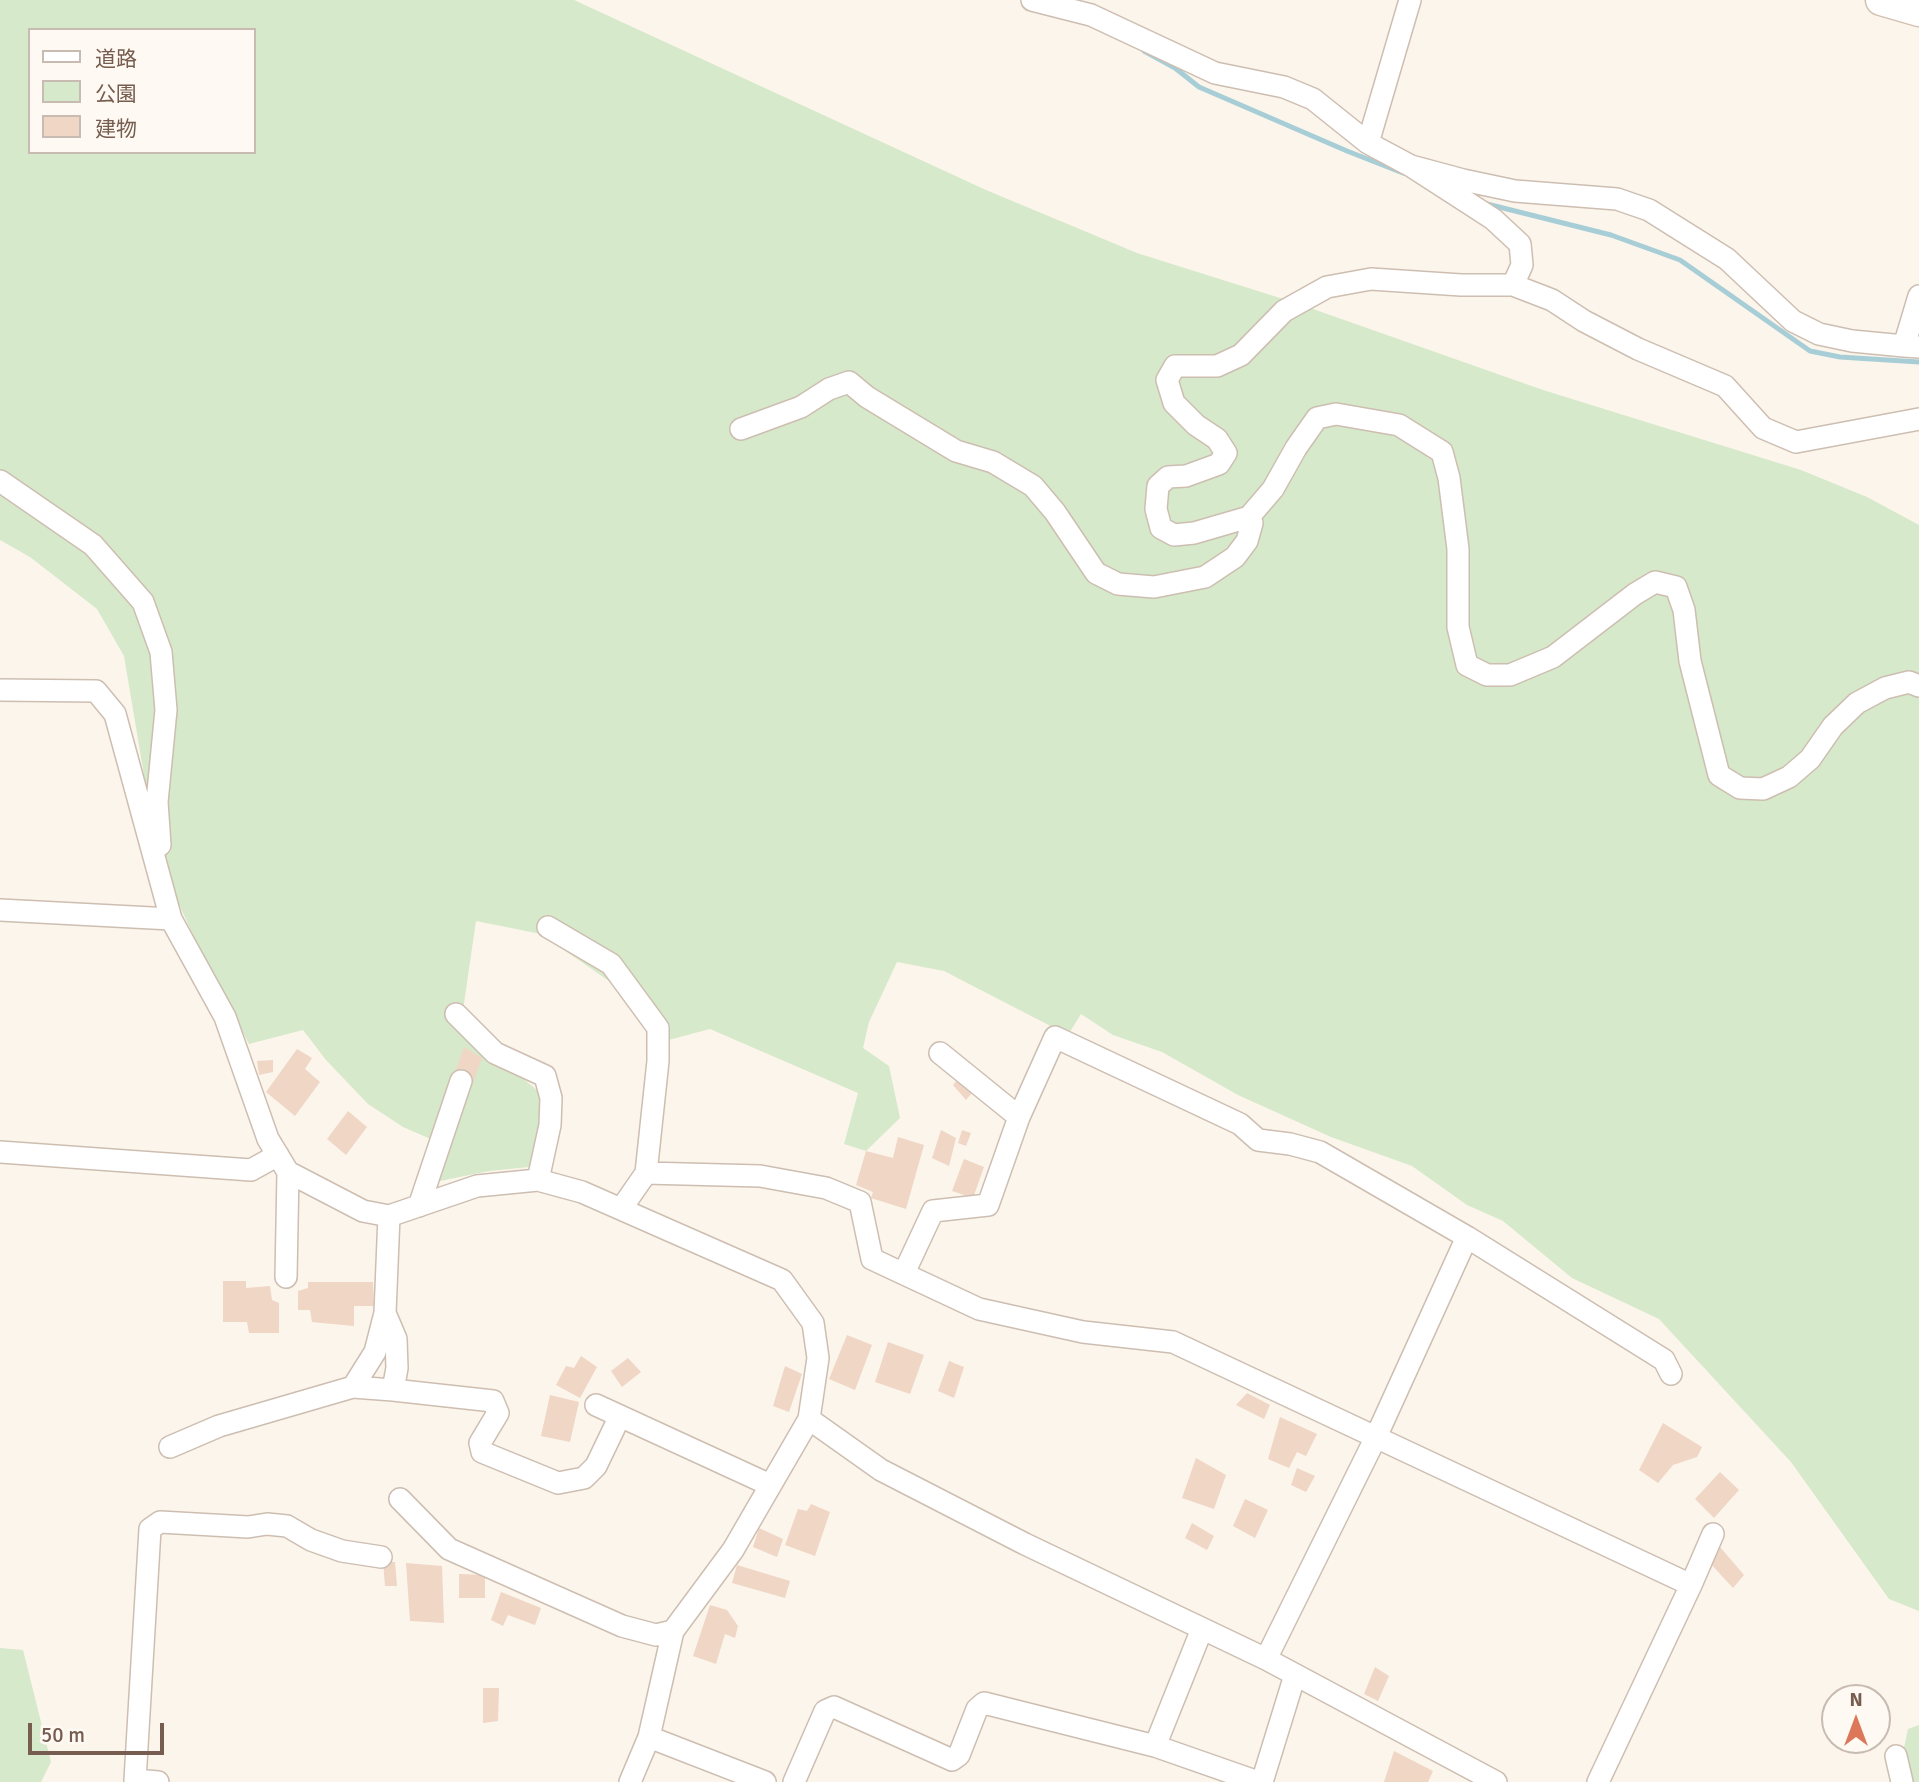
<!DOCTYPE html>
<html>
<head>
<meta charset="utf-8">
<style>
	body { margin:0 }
	#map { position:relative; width:1919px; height:1782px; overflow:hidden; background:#fcf5eb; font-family:Signika,"Noto Sans JP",sans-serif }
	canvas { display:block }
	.legend { position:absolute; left:28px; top:28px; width:228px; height:126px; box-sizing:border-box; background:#fef9f2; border:2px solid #c8bbb1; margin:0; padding:9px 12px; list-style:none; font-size:21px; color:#765d4f }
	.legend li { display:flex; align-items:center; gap:14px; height:35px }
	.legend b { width:35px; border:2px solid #c8bbb1 }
	.north { position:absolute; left:1821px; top:1684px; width:70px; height:70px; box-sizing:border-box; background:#fef9f2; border:2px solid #c8bbb1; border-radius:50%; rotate:0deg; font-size:19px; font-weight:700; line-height:28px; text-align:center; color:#765d4f }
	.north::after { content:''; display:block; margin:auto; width:24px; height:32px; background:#dc7859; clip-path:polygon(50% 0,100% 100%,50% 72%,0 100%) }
	.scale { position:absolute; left:28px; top:1723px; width:136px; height:32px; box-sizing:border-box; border:4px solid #765d4f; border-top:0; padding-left:9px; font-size:21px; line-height:24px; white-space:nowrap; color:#765d4f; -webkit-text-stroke:5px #fef9f2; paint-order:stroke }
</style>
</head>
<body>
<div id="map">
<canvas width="1919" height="1782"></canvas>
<ul class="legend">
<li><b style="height:9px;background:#fff"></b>道路</li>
<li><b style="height:19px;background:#d6e9ca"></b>公園</li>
<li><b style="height:19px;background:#efd6c5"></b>建物</li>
</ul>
<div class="north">N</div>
<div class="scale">50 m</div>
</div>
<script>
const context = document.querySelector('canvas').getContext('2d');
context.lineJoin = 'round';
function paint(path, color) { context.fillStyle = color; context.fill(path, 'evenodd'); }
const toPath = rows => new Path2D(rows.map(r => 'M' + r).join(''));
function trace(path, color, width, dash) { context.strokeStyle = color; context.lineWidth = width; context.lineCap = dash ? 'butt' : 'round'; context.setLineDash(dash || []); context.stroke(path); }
paint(toPath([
	[0,0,574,0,986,190,1137,253,1296,303,1543,390,1801,470,1867,497,1919,525,1919,1611,1889,1599,1791,1462,1659,1319,1572,1278,1503,1221,1467,1205,1412,1166,1331,1137,1238,1095,1162,1052,1113,1035,1081,1014,1068,1035,944,971,897,962,869,1022,863,1048,889,1066,900,1118,866,1151,844,1144,858,1093,710,1029,661,1042,609,981,541,934,476,921,463,1010,519,1075,538,1091,544,1128,529,1167,489,1171,440,1181,433,1140,403,1127,368,1104,326,1060,303,1030,249,1044,203,957,173,891,146,787,124,656,97,609,30,557,0,540],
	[30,30,254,30,254,152,30,152],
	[0,1648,23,1650,51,1762,41,1782,0,1782],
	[1919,1725,1919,1782,1900,1782,1899,1771,1908,1729]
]), '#d6e9ca');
trace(toPath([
	[1144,51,1175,68,1199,87,1347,151,1403,173],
	[1487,204,1611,235,1680,260,1810,351,1840,357,1919,362]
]), '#a7ced6', 5);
paint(toPath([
	[464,1047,482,1058,473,1083,454,1075],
	[297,1049,312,1058,305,1069,320,1082,295,1116,266,1092],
	[273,1060,273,1072,259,1075,257,1061],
	[959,1078,972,1093,966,1100,953,1085],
	[348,1111,367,1127,346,1155,327,1139],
	[941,1130,956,1138,949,1166,932,1158],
	[962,1130,971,1133,966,1146,958,1143],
	[898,1137,924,1145,906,1209,871,1198,873,1192,856,1185,866,1151,893,1158],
	[964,1159,984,1167,973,1198,952,1191],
	[223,1281,246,1281,246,1288,270,1286,272,1300,279,1303,279,1333,249,1333,247,1322,223,1322],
	[308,1282,373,1282,374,1306,354,1306,354,1326,312,1322,310,1310,298,1310,298,1291,308,1288],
	[847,1335,872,1345,855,1390,829,1379],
	[888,1342,924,1355,910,1394,875,1382],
	[581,1356,597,1367,580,1398,556,1385,566,1366,574,1368],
	[628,1358,641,1372,622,1387,611,1371],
	[949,1361,964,1367,954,1398,938,1391],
	[785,1366,802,1374,789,1412,773,1406],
	[1247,1393,1270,1405,1264,1419,1236,1405],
	[550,1395,579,1402,570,1442,541,1436],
	[1280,1417,1317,1434,1306,1456,1297,1452,1289,1468,1268,1459],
	[1663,1423,1702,1447,1697,1457,1673,1465,1658,1483,1639,1470],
	[1196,1458,1226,1475,1214,1509,1182,1498],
	[1297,1468,1315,1476,1306,1492,1291,1485],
	[1720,1472,1739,1490,1714,1518,1695,1499],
	[1245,1499,1268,1510,1255,1538,1233,1526],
	[811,1504,830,1512,815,1556,785,1545,798,1509,807,1511],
	[1192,1523,1214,1536,1207,1550,1185,1538],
	[759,1528,783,1539,777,1557,753,1547],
	[1720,1547,1744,1575,1733,1588,1709,1562],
	[383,1562,395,1562,397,1586,385,1586],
	[406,1563,442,1566,444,1623,410,1621],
	[737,1565,790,1581,785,1598,732,1583],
	[459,1574,485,1575,485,1598,459,1598],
	[501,1592,541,1608,535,1625,508,1615,503,1626,491,1620],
	[710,1605,727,1610,738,1626,735,1638,725,1634,716,1664,693,1656],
	[1375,1667,1389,1676,1378,1701,1364,1694],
	[483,1688,499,1688,498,1721,483,1723],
	[1394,1751,1433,1771,1428,1782,1384,1782]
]), '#efd6c5');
const street = toPath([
	[1032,0,1091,15,1215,73,1284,87,1313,99,1368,143],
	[1410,0,1368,143,1411,166,1463,180,1515,191,1617,199,1649,210,1727,259,1793,321,1819,334,1852,341,1904,346],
	[1513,285,1552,300,1584,321,1638,349,1725,386,1763,428,1796,442,1919,419],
	[1919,296,1904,346,1919,347],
	[741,429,801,407,829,389,849,382,867,397,956,451,993,462,1033,486,1055,512,1096,573,1118,584,1154,587,1205,577,1235,557,1247,541,1252,523,1249,517,1194,533,1174,535,1161,528,1156,509,1158,486,1168,477,1186,476,1219,464,1226,453,1217,439,1196,425,1174,403,1167,380,1175,366,1217,366,1241,355,1284,311,1327,287,1371,279,1461,285,1513,285,1522,265,1520,244,1493,219,1411,166],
	[0,481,93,545,143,602,161,652,166,710,157,802,160,845],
	[1249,517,1273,489,1296,448,1317,418,1336,414,1399,425,1442,452,1449,478,1458,549,1458,627,1467,665,1487,675,1510,675,1553,657,1635,594,1655,582,1676,587,1684,610,1690,661,1719,775,1740,788,1763,789,1789,777,1810,759,1833,726,1857,703,1885,688,1909,682,1919,686],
	[0,690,96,691,115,714,171,919,225,1017,268,1139,288,1172,363,1211,389,1216,477,1186,538,1180,582,1192,782,1280,813,1323,818,1358,809,1419,733,1550,673,1631,649,1737,630,1782],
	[0,910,171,919],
	[548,927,611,964,658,1028,658,1061,646,1173],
	[456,1014,495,1053,545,1076,551,1098,550,1125,538,1180],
	[1019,1117,1055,1037,1240,1124,1258,1140,1290,1144,1320,1152,1467,1237,1664,1360,1671,1374],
	[0,1152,251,1170,278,1155],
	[419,1206,461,1081],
	[621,1209,646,1173,760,1176,826,1188,860,1202,872,1259,979,1309,1083,1332,1173,1342,1691,1585,1598,1782],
	[904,1273,933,1211,988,1205,1019,1117,940,1053],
	[286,1277,288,1172],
	[385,1313,396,1339,397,1368,393,1390],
	[353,1387,375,1352,385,1313,389,1216],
	[596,1405,770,1485],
	[809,1419,881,1470,1025,1544,1266,1659,1496,1782],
	[170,1447,219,1426,353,1387,393,1390,493,1401,498,1413,480,1443,482,1452,558,1483,584,1478,596,1466,620,1416],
	[400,1499,449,1549,622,1626,656,1635,673,1631],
	[1691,1585,1713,1534],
	[1266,1659,1376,1437,1467,1237],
	[649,1737,765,1782],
	[1155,1746,1202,1629],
	[1896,1756,1902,1782],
	[135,1780,150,1529,160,1522,248,1527,267,1524,287,1526,311,1540,342,1551,381,1557],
	[135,1782,135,1780,158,1782],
	[794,1782,825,1711,834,1707,952,1760,959,1755,977,1709,984,1703,1155,1746,1258,1782],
	[1262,1782,1295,1675]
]);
const secondary = toPath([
	[1881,0,1919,11]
]);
trace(street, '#cdbeb1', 24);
trace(secondary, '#d3c0b1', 33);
trace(street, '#fff', 21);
trace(secondary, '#fff', 30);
</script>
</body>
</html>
